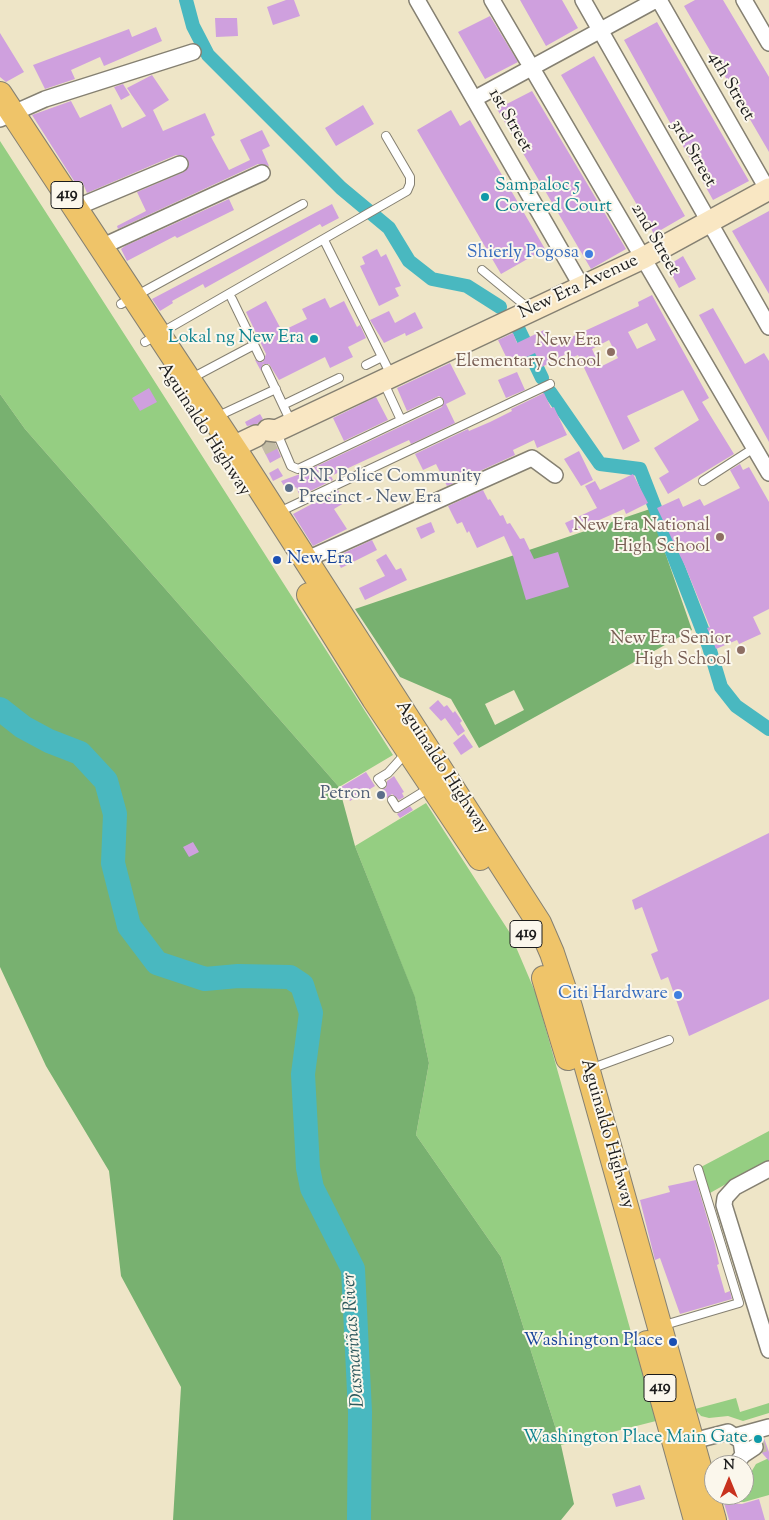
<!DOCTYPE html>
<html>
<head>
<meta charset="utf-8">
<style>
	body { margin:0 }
	#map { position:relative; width:769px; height:1520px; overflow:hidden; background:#eee5c7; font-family:"Sorts Mill Goudy",serif }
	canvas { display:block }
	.north { position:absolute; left:704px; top:1455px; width:50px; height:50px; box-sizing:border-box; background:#fbf7ec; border:1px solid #a29f99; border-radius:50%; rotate:0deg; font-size:14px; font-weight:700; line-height:20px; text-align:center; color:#1c1c1c }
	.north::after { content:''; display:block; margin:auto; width:18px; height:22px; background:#c8321e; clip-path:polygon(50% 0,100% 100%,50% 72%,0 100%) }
</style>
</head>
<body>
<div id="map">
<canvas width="769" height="1520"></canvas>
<div class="north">N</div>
</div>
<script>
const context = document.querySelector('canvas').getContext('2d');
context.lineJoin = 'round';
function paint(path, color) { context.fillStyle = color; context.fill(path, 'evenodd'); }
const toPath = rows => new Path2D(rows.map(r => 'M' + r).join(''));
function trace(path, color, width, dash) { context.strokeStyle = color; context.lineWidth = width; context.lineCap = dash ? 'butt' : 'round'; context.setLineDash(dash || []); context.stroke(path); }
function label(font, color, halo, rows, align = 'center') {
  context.font = font + ' "Sorts Mill Goudy",serif'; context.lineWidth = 4; context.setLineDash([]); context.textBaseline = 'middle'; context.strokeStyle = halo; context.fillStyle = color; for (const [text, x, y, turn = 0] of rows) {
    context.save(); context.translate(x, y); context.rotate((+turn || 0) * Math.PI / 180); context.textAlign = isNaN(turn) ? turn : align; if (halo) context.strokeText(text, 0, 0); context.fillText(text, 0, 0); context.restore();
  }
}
paint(toPath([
	[0,141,139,357,393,755,339,787,25,429,0,394],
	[426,803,510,933,536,994,656,1421,561,1445,501,1257,416,1135,429,1063,415,998,355,846],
	[769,1131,769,1160,710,1193,701,1167],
	[736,1398,740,1412,769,1403,769,1413,743,1421,728,1416,709,1418,701,1416,695,1409],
	[769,1458,769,1495,744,1502,721,1501,724,1495,744,1495,744,1484,756,1464]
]), '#95ce82');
paint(toPath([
	[0,394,25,429,339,787,355,846,415,997,429,1063,416,1135,501,1257,561,1445,574,1504,561,1520,173,1520,181,1387,121,1276,109,1171,46,1066,0,967],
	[650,509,692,630,479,748,451,699,400,677,355,609],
	[514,690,524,710,495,725,485,704]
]), '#78b170');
trace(toPath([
	[186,0,193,26,208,55,341,188,389,228,409,261,432,279,467,286,500,307],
	[517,326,542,378],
	[550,392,600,464,640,469,709,647,721,687,736,706,769,729]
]), '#49b8c0', 14);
trace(toPath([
	[0,709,23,727,49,741,80,753,106,781,115,814,113,863,129,926,157,963,205,979,238,976,290,977,302,985,311,1013,303,1074,308,1168,312,1188,353,1269,360,1412,359,1520]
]), '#49b8c0', 24);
paint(toPath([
	[286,0,294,0,300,16,273,25,267,7],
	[520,0,562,0,578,28,546,46],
	[695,0,723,0,769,77,769,152,684,6],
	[490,16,518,62,485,79,458,32],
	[215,18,237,18,238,36,216,37],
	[657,22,749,181,713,200,624,40],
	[156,27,162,41,104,66,100,57,71,70,75,79,45,89,33,65,129,29,132,37],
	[0,33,24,72,6,82,0,77],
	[594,56,685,216,654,234,561,75],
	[152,75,169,100,153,110,163,131,205,113,215,135,211,137,229,170,250,160,240,140,262,130,270,146,262,150,269,166,258,164,118,229,117,226,146,211,137,192,184,172,189,166,188,160,182,155,176,155,87,193,82,181,76,184,32,115,71,101,80,118,111,104,122,128,146,116,127,88],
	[123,84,130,95,121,100,114,87],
	[532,91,626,249,591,269,497,109],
	[363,105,374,124,336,146,325,128],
	[451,110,460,126,470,120,545,249,501,274,417,130],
	[229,199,234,210,177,238,175,236,127,261,121,249,125,246],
	[332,204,339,218,322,227,320,224,205,288,203,284,172,301,173,303,160,311,152,299],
	[769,211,769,294,732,231],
	[377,249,381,257,386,254,401,286,395,288,399,296,379,306,360,266,365,264,362,257],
	[683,256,696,279,679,288,667,266],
	[652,295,709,398,702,402,734,454,668,494,659,478,669,472,654,448,699,420,683,390,627,416,640,441,623,450,578,355,569,359,566,354,542,367,535,353,510,365,498,340,513,333,517,343,544,330,552,346,639,306,638,302],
	[647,323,656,340,637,349,628,332],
	[609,340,618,358,600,367,592,349],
	[325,298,330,308,344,301,357,327,360,325,366,338,348,347,353,357,330,368,325,357,279,380,269,364,263,364,261,371,255,360,263,362,266,354,246,312,266,301,282,331,307,319,302,309],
	[713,308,745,364,764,353,769,361,769,442,699,315],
	[389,311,395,323,415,312,423,328,406,336,405,333,384,343,370,320],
	[450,363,466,394,446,404,455,423,411,444,409,440,331,476,333,480,300,496,296,487,288,492,281,481,300,474,442,407,444,400,439,396,407,411,397,388],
	[517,372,525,390,506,398,498,380],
	[149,388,157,402,140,411,132,398],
	[544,393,551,408,554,407,567,435,537,448,534,440,513,450,515,455,447,486,436,464,423,470,415,454,468,429,469,431,490,422,512,411,511,409],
	[376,397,388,420,344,441,333,418],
	[260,414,263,419,257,424,247,426,245,422],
	[267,442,275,443,281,457,270,463,262,447],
	[579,451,593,480,581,486,564,459],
	[740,464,743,470,749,467,769,502,769,609,753,617,761,634,739,644,737,640,716,649,707,628,710,627,685,566,657,508,679,498,683,507,700,499,704,506,740,488,730,470],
	[278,468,283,476,273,481,269,473],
	[633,474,648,503,626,514,624,509,570,533,565,523,597,508,585,486,595,481,600,490],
	[338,490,344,503,334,509,347,529,313,546,293,514],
	[483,490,488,500,490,499,500,516,503,515,507,524,510,523,520,539,524,538,534,559,558,552,569,587,526,600,513,556,504,536,477,548,469,531,467,533,462,522,457,524,448,506],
	[431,522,435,532,421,539,416,528],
	[372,540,377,550,341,568,335,557],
	[386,554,396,570,401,568,407,580,365,600,359,588,385,576,376,560],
	[438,700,444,707,447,705,453,713,455,711,462,721,460,723,465,731,458,736,445,718,441,721,429,708],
	[464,734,473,747,461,755,453,743],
	[366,772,375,786,350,801,341,787],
	[394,776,404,792,402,793,404,797,399,800,392,794,387,798,382,789,386,788,387,781],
	[410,806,413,810,400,818,397,814],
	[769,833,769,999,689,1036,668,977,661,980,651,954,658,951,642,907,635,910,632,900],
	[193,842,199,852,189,857,183,847],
	[696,1180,715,1245,719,1264,717,1265,725,1293,730,1291,732,1299,680,1314,660,1258,655,1260,640,1200,670,1192,668,1186],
	[764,1438,769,1452,769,1461,762,1453,764,1446,760,1439],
	[640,1485,645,1499,616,1507,612,1494],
	[759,1499,765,1520,729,1520,724,1503,742,1504]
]), '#cfa0de');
trace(toPath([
	[755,1447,765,1444]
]), '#c4bda5', 15, [15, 8]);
trace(toPath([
	[261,445,273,439]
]), '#c4bda5', 21, [21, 11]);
const lane = toPath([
	[324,240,391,375],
	[482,270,522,303,526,311],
	[232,299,260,357],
	[121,304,303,204],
	[145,342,407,191,410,184,410,177,386,136],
	[366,365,382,357],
	[266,369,291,422],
	[190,379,254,345],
	[383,381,401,420],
	[283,405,339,378],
	[216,417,276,389],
	[277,433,291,466,298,469,439,402],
	[703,481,754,448],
	[279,512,550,384],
	[382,784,378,779,388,773,406,753],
	[392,800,397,808,423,792,432,790],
	[590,1069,669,1040],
	[661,1326,739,1303,698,1169]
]);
const street = toPath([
	[417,0,582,287],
	[492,0,769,473],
	[583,0,769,327],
	[659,0,769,192],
	[744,0,769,43],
	[474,99,656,0],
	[0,119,45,99,193,52],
	[75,208,180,164],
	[101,247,262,173],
	[305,560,532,458,555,475],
	[769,1169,735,1187,725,1198,724,1205,769,1350],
	[736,1436,769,1427],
	[685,1443,728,1432,741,1441,743,1455],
	[735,1465,743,1455,755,1447]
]);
const secondary = toPath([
	[268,430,276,431,643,258,769,189],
	[233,447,256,436]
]);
const primary = toPath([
	[0,94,239,456,539,923,552,953,570,1007,714,1520],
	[309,595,374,699,480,858],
	[544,978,568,1058],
	[647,1343,696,1520]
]);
trace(lane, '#858072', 10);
trace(street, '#858072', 18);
trace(secondary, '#858072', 24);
trace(primary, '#858072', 26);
trace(lane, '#fff', 8);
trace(street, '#fff', 15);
trace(secondary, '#f9e7c3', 21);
trace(primary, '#efc469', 24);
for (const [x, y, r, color] of [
	[485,197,5,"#0f9aa8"],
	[589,254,5,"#3f7fe0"],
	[314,339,5,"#0f9aa8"],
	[611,352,5,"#8d6e63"],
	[289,488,5,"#5c6f8a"],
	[720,537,5,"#8d6e63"],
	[277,560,5,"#1a4fb4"],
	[741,650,5,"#8d6e63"],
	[381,795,5,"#5c6f8a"],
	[678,995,5,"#3f7fe0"],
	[673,1342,5,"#1a4fb4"],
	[758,1439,5,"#0f9aa8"]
]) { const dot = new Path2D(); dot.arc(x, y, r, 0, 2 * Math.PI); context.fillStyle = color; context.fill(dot); trace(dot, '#fbf7ec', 2); }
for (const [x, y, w] of [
	[67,195,32],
	[526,934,32],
	[660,1388,32]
]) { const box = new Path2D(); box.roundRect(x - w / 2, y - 13.5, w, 27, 4); context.fillStyle = '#fbf7ec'; context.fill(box); trace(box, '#1c1c1c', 1); }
label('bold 16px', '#1c1c1c', null, [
	["419",67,195],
	["419",526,934],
	["419",660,1388]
]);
label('18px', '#1c1c1c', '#fbf7ec', [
	["4th Street",730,87,60],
	["1st Street",509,121,60],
	["3rd Street",692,154,60],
	["2nd Street",654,240,60],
	["New Era Avenue",579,288,-25],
	["Aguinaldo Highway",203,430,57],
	["Aguinaldo Highway",441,768,57],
	["Aguinaldo Highway",606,1134,74]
]);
label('18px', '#0d838f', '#fbf7ec', [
	["Sampaloc 5",495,187,"left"],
	["Covered Court",495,208,"left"],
	["Lokal ng New Era",304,339],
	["Washington Place Main Gate",748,1439]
], 'right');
label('18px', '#366cbe', '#fbf7ec', [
	["Shierly Pogosa",579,254],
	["Citi Hardware",668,995]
], 'right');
label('18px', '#785e54', '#fbf7ec', [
	["New Era",601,342],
	["Elementary School",601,363],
	["New Era National",710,527],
	["High School",710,548],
	["New Era Senior",731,640],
	["High School",731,661]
], 'right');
label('18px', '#4e5e75', '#fbf7ec', [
	["PNP Police Community",299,478],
	["Precinct - New Era",299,499],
	["Petron",371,795,"right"]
], 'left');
label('18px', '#164399', '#fbf7ec', [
	["New Era",287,560],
	["Washington Place",663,1342,"right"]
], 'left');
label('italic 19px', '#2e5a5e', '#fbf7ec', [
	["Dasmariñas River",355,1340,-94]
]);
</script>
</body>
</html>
